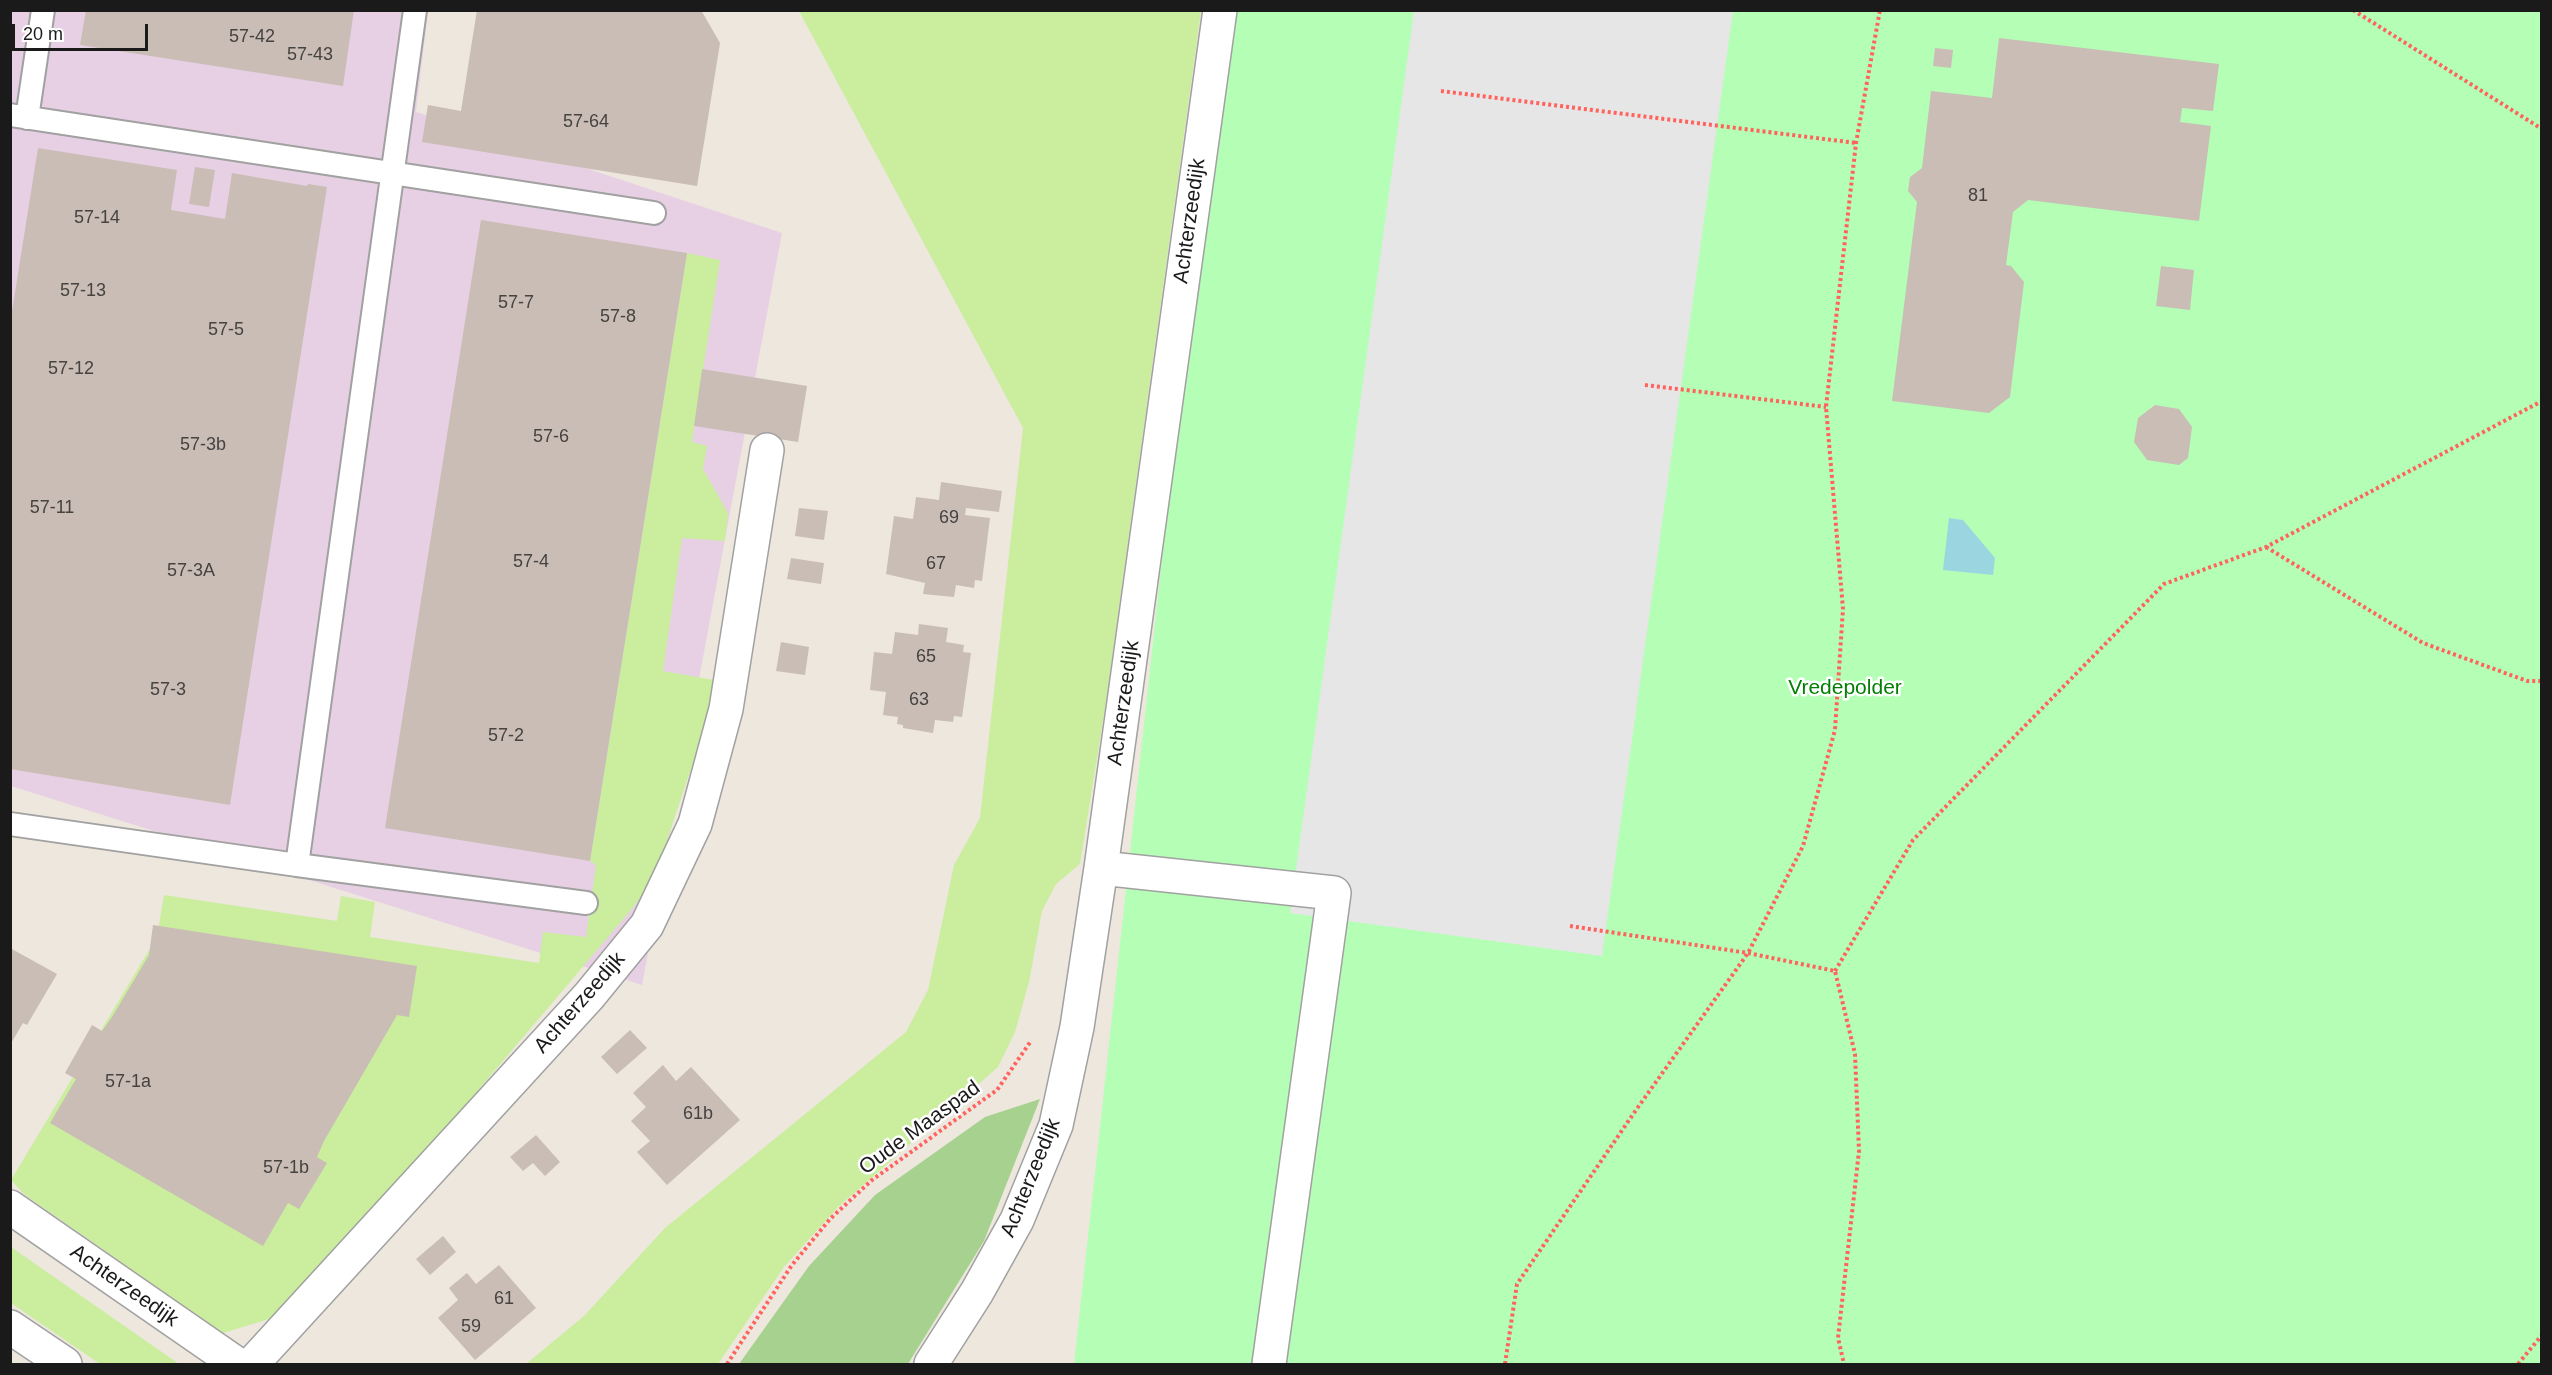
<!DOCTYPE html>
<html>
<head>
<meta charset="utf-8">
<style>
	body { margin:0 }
	#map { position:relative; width:2552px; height:1375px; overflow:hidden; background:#ede7de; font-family:Helvetica,sans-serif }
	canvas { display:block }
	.frame { position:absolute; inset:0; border:12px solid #1a1a1a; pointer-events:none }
	.scale { position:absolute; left:12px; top:24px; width:136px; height:27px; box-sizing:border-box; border:3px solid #1a1a1a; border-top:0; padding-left:8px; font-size:18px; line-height:21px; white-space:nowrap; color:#1a1a1a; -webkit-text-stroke:4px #fff; paint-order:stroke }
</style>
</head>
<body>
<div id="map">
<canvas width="2552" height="1375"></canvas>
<div class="frame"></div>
<div class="scale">20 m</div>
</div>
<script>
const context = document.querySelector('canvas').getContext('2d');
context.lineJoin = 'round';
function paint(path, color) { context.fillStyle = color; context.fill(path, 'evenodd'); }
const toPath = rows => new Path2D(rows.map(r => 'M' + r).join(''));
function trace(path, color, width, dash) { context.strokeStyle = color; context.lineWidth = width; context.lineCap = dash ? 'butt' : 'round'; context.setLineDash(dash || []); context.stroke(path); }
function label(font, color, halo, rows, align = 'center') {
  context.font = font + ' Helvetica,sans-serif'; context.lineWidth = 5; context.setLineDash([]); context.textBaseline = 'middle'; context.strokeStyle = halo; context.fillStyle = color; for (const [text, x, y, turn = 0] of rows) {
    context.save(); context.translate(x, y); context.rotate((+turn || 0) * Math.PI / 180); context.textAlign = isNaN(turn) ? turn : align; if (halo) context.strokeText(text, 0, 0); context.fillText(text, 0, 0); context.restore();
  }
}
paint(toPath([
	[11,11,428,11,416,112,782,233,642,985,11,786]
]), '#e7d0e4');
paint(toPath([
	[799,11,1201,11,1105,708,1080,864,1056,884,1042,911,1029,982,1015,1032,998,1067,838,1207,784,1267,718,1364,526,1364,584,1316,665,1228,906,1032,928,990,954,865,980,818,1023,428],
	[687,253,720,260,692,442,707,446,703,469,728,513,725,541,682,538,663,671,714,680,718,688,654,879,631,910,289,1313,223,1333,25,1195,11,1180,157,937,164,895,337,921,341,896,375,902,370,937,539,963,543,932,586,937,596,865,590,861],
	[10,1247,11,1247,179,1364,100,1364,11,1303]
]), '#cbed9e');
paint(toPath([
	[1040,1099,984,1241,908,1364,739,1364,809,1266,875,1195,985,1117]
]), '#a7d18f');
paint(toPath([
	[1222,11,2541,11,2541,1364,1074,1364]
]), '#b5feb6');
paint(toPath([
	[1414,11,1733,11,1602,956,1290,913]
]), '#e6e6e6');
paint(toPath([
	[1949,518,1963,520,1995,558,1993,575,1943,570]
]), '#9ad5e0');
paint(toPath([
	[86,10,354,10,343,86,80,45],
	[477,10,701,10,720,43,697,186,422,142,428,105,461,111],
	[1999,38,2219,64,2213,111,2182,108,2180,122,2211,126,2199,221,2028,200,2013,212,2006,265,2011,266,2024,282,2010,397,1989,413,1892,401,1917,202,1908,191,1910,177,1922,168,1931,91,1992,98],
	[1935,48,1953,50,1951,68,1933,66],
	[38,148,177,170,171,210,225,219,232,173,307,186,308,184,327,187,230,805,10,769,10,324],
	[195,167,215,170,209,207,189,204],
	[481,220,687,253,590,861,385,828],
	[2161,266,2194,270,2190,310,2156,306],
	[702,369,807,386,798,442,694,426],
	[2155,405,2179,409,2192,427,2188,458,2179,465,2147,460,2134,442,2138,418],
	[941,482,1002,491,999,512,966,508,965,515,990,518,982,581,975,580,974,588,956,585,954,597,923,594,925,583,886,574,894,516,913,519,916,497,939,500],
	[799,508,828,511,824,540,795,536],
	[791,558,824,563,821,584,787,579],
	[919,624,948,628,946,642,964,645,963,652,971,653,962,717,954,716,953,722,935,720,933,733,903,728,903,725,897,724,898,717,883,715,886,692,870,690,874,652,892,654,895,632,918,635],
	[781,642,809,647,805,675,776,671],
	[153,925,417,966,409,1017,397,1015,324,1141,317,1157,327,1163,299,1209,288,1203,263,1246,50,1123,76,1079,65,1073,92,1025,102,1031,112,1017,149,955],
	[10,948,57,974,27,1025,23,1023,10,1045],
	[630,1030,647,1048,617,1074,601,1057],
	[663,1065,676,1081,691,1067,740,1120,667,1185,637,1152,650,1141,631,1121,646,1107,633,1093],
	[536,1135,560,1162,545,1176,533,1163,523,1171,510,1157],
	[443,1236,456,1252,430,1275,416,1259],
	[499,1265,536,1308,475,1360,438,1318,458,1300,449,1288,467,1273,476,1284]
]), '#c9bdb5');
const service = toPath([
	[10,115,654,213],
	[27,118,43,10],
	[10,824,297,865,415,10],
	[297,865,586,903]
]);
const minor = toPath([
	[1101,868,1334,893,1269,1364],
	[10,1207,237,1364],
	[10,1327,65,1364],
	[252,1364,589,996,647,925,695,824,726,709,767,450],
	[931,1364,977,1292,1017,1220,1056,1125,1077,1027,1101,868,1220,10]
]);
trace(service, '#a1a1a1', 26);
trace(minor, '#a1a1a1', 36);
trace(toPath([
	[2353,10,2542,129],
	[1441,91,1856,143],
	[1645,385,1826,407],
	[2266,547,2423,643,2527,681,2542,681],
	[1570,926,1748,953,1835,971,1855,1054,1859,1151,1838,1338,1844,1364],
	[1835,971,1913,840,2164,584,2266,547,2542,401],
	[727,1364,792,1265,830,1219,872,1180,997,1090,1031,1041],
	[1505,1364,1517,1284,1636,1110,1748,953,1803,846,1835,730,1843,609,1826,407,1856,143,1880,10],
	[2518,1364,2542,1335]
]), '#ff635e', 4, [3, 3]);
trace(service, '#fff', 22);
trace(minor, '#fff', 33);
label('18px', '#464341', null, [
	["57-42",252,37],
	["57-43",310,55],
	["57-64",586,122],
	["81",1978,196],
	["57-14",97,218],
	["57-13",83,291],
	["57-7",516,303],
	["57-8",618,317],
	["57-5",226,330],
	["57-12",71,369],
	["57-6",551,437],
	["57-3b",203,445],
	["57-11",52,508],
	["69",949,518],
	["57-4",531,562],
	["67",936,564],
	["57-3A",191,571],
	["65",926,657],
	["57-3",168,690],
	["63",919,700],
	["57-2",506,736],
	["57-1a",128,1082],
	["61b",698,1114],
	["57-1b",286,1168],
	["61",504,1299],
	["59",471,1327]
]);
label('21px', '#1a1a1a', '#fff', [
	["Achterzeedijk",1190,221,-82],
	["Achterzeedijk",1124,703,-82],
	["Achterzeedijk",580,1003,-49],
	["Oude Maaspad",920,1128,-36],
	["Achterzeedijk",1031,1178,-68],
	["Achterzeedijk",124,1286,35]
]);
label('21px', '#027f04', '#fff', [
	["Vredepolder",1845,688]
]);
</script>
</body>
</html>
